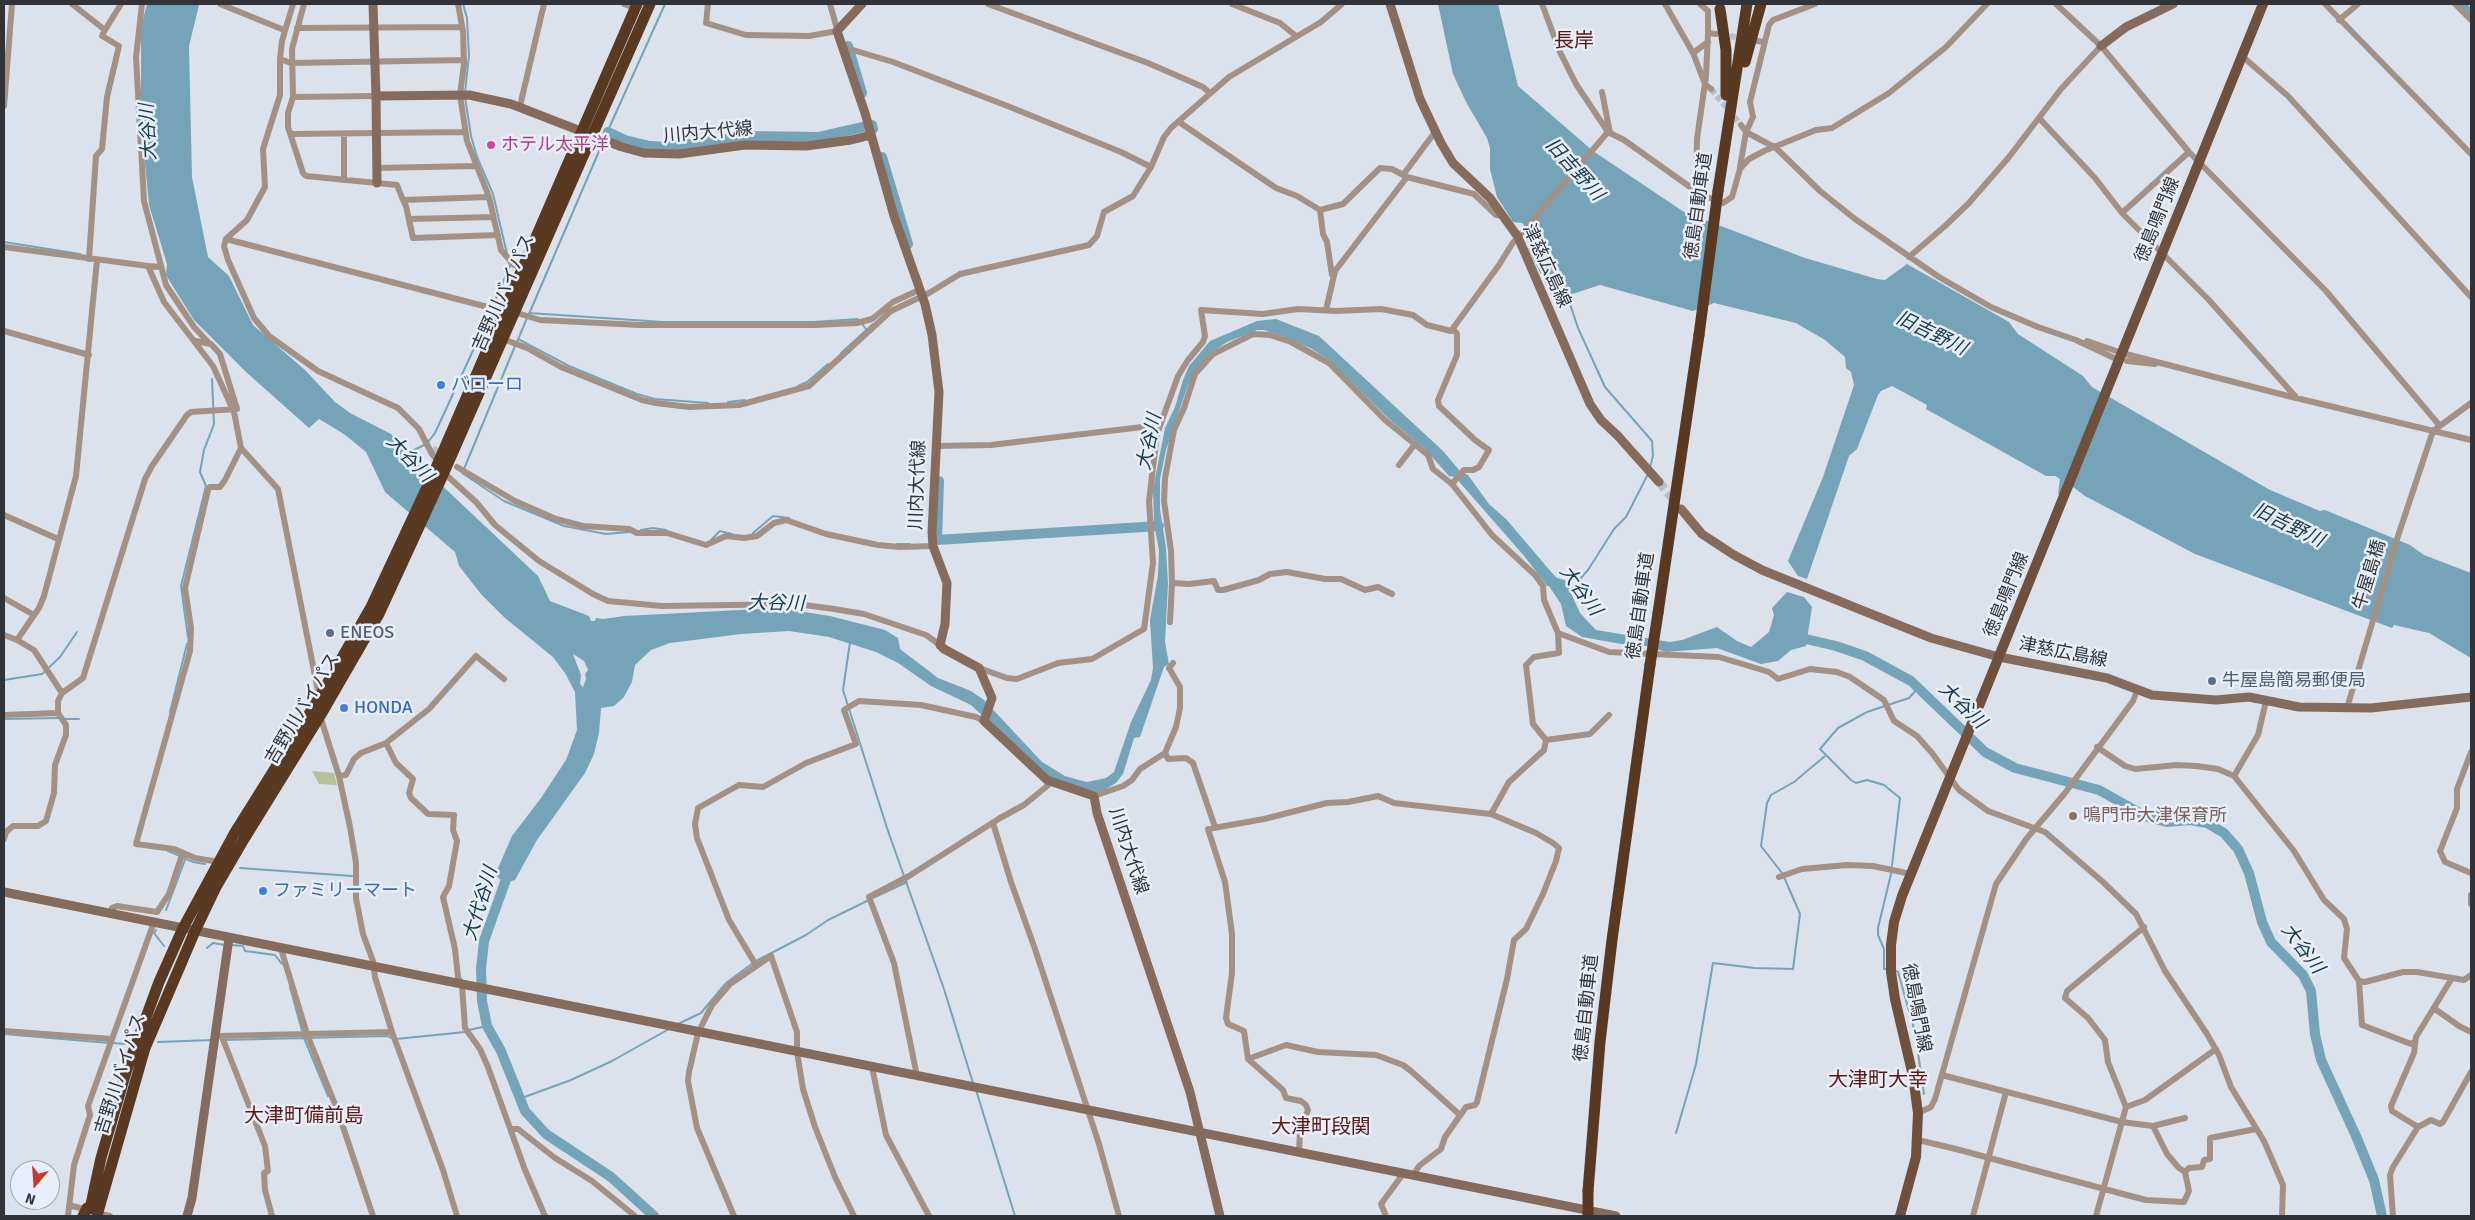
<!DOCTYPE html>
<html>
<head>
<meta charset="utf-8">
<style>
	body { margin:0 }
	#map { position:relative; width:2475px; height:1220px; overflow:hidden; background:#dbe2ec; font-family:Signika,sans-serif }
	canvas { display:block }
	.frame { position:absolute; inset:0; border:5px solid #313338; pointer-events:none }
	.north { position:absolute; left:10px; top:1160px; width:50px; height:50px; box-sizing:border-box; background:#e8effa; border:1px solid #9fa4ac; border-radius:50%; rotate:198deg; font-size:14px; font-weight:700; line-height:20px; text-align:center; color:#313338 }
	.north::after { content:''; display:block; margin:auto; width:18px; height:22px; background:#c7392d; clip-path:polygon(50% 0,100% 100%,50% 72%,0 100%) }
</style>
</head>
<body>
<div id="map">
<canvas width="2475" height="1220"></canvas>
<div class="frame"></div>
<div class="north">N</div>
</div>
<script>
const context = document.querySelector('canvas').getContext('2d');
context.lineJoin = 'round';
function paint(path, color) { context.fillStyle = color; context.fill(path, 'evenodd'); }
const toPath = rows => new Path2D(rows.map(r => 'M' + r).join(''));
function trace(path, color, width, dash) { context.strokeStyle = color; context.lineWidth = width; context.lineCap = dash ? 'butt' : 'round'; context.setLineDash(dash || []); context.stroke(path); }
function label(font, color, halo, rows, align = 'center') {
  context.font = font + ' Signika,"Noto Sans JP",sans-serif'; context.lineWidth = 5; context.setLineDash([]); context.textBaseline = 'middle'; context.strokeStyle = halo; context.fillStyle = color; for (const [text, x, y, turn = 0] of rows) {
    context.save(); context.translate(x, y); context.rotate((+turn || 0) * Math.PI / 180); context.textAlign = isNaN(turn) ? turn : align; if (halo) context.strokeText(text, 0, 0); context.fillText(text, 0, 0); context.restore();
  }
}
paint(toPath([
	[312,771,334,773,337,785,319,784]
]), '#b6c09b');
paint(toPath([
	[147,4,199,5,189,46,192,177,208,257,229,276,253,325,305,370,335,402,350,413,391,434,416,461,538,576,550,601,589,616,591,621,595,621,596,618,603,619,624,616,779,608,830,616,885,630,898,638,900,649,938,678,971,691,984,700,1042,762,1065,776,1079,780,1087,782,1106,778,1114,772,1131,722,1151,680,1153,668,1150,620,1158,575,1159,550,1154,524,1153,489,1165,428,1175,407,1183,380,1189,366,1210,341,1257,321,1276,319,1319,336,1443,451,1460,471,1468,475,1489,504,1507,520,1552,573,1557,578,1565,580,1580,613,1596,630,1670,642,1682,640,1717,627,1737,641,1751,647,1769,632,1774,615,1772,608,1787,592,1804,597,1812,607,1806,646,1791,650,1778,661,1761,664,1717,648,1666,652,1647,646,1627,645,1582,637,1566,626,1561,604,1549,586,1547,586,1525,557,1455,477,1449,476,1424,448,1389,419,1328,359,1310,348,1279,335,1264,330,1257,330,1227,342,1209,354,1188,385,1166,450,1160,479,1160,509,1166,548,1168,584,1165,642,1169,664,1164,667,1140,737,1134,738,1123,774,1116,783,1101,792,1092,792,1052,778,1041,772,971,705,931,686,898,663,876,652,829,637,789,631,741,634,670,643,651,650,635,665,632,682,624,697,614,706,601,708,599,733,594,754,585,773,537,840,515,880,505,883,495,875,512,836,541,798,566,760,577,730,575,692,565,673,553,657,505,618,481,594,459,566,455,552,385,492,366,452,344,434,319,419,309,428,246,372,194,320,172,285,166,275,167,264,149,205,141,121,141,27],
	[573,654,584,661,588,670,585,674,586,679,583,687,580,684,581,675],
	[1438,4,1498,4,1518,86,1593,151,1684,212,1805,258,1877,279,1885,280,1907,264,2009,322,2018,334,2083,376,2092,387,2270,490,2320,511,2325,510,2410,545,2424,555,2471,573,2471,658,2429,633,2394,625,2392,628,2195,554,2085,496,2073,487,2068,497,2058,494,2060,479,2055,476,2046,476,1926,409,1927,405,1892,386,1881,391,1878,395,1857,449,1849,456,1807,579,1798,576,1788,561,1823,477,1854,385,1851,372,1846,368,1845,357,1825,340,1796,323,1714,303,1693,311,1600,285,1554,300,1529,251,1527,234,1529,230,1522,223,1513,222,1497,197,1490,169,1490,148,1487,138,1466,102,1453,74]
]), '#75a4b9');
trace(toPath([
	[463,4,467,18,469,56,465,92],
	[465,97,471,136,477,157,493,194,507,254],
	[605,137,665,4],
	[4,242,80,254],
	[1567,295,1578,328,1605,387,1652,441,1653,456,1650,467],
	[529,313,663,322,813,322,858,319,866,329],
	[529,314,603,142],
	[518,339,569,366,637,394,655,399,708,403],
	[517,342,527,318],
	[841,353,873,324],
	[798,386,807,382,828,364],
	[728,402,745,400],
	[428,442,435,433,482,331,510,266,509,263],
	[406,454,424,445],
	[464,469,515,346],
	[462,473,504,501,564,526,606,534,629,532],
	[641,530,653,528,666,530],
	[753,533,773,516,789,518],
	[711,540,720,531,732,534],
	[897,544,910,544],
	[1569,591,1588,570,1614,529,1626,517,1648,474],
	[188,637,181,586,206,486,200,472,204,450,214,424,212,379],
	[850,642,843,690,887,828,944,989,973,1083],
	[4,680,42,674,60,657,77,632],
	[170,712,187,644],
	[4,719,59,718],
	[63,719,79,719],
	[168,851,180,856],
	[184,858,193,862,205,864],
	[240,868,352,876],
	[1782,873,1761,846,1767,803,1771,795,1794,782,1825,756],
	[873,898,907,882],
	[166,910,185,860],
	[156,930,154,933,164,946],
	[232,945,243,946,245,951,275,955,282,964],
	[207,948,213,943,225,945],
	[756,961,806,935,828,920,869,900],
	[1886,969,1884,969,1884,949,1878,935,1878,928,1891,874,1900,798,1884,785,1867,780,1856,783,1851,780,1820,749,1838,728,1867,712,1909,698,1918,688],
	[1896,971,1898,972,1915,1032,1924,1094],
	[290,987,304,1038,388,1036,391,1038],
	[678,1024,701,1013,726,983,753,963],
	[469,1030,487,1026],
	[4,1034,109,1043],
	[396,1039,465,1032],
	[225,1040,304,1038,328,1096],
	[158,1042,213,1040],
	[113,1043,126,1044],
	[976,1090,1015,1216],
	[519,1099,571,1080,612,1061,669,1029],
	[1676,1133,1696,1064,1713,963,1755,968,1793,969,1800,914,1784,877]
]), '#75a4b9', 2);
trace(toPath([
	[2460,4,2471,15],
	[848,46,862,93],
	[608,132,625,140,650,146,669,147,749,136,819,137,872,125,873,129],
	[882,157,908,244],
	[939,481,937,540,1159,526],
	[1793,636,1836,646,1865,656,1911,681,1985,752,2015,768,2099,790,2147,817,2167,822,2190,820,2207,823,2224,833,2238,849,2249,873,2262,922,2271,942,2303,975,2311,991,2315,1034,2321,1060,2356,1136,2374,1180,2382,1216],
	[509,871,484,941,481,969,482,1001,487,1026,501,1051,525,1111,546,1134,611,1177,654,1216]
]), '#75a4b9', 10);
trace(toPath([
	[1721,35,1743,38],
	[1711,89,1741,125],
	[433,448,442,455]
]), '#b9bfc8', 6, [6, 3]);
trace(toPath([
	[1659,482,1676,503]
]), '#b9bfc8', 9, [9, 4.5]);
trace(toPath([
	[72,4,105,30,121,4],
	[142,4,136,57,144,201,166,285,194,327,208,342],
	[220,4,284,30],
	[293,4,282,41,280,59,280,95,263,149,265,187,247,220,226,239,224,246,228,260,254,318,269,336,318,371,398,408,419,429,432,454,438,461],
	[304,4,292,49,293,97,288,113,288,127,303,173,306,176,397,185,403,200,489,197],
	[458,4,463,31,464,64,460,95,467,141,489,197,501,250,514,265,522,268],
	[624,4,635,8],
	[708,4,706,23,746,35,809,36,837,31],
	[830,4,837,29],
	[988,4,1148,63,1203,87,1210,93],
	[1232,4,1280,23,1296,36],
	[1542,4,1560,52,1576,84,1608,132],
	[1665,4,1693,53,1705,84,1711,89],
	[1700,4,1708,11,1708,33],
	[2056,4,2101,46,2189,152,2326,291,2440,426],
	[2325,4,2471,154],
	[2455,4,2471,20],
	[2339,20,2358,4],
	[297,28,462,27],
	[1757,41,1765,42],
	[845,49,853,50,893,62,1005,105,1121,152,1151,167],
	[1693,53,1708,42],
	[2242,56,2288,96,2471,297],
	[280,59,291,63,464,60],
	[1602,92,1610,133],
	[293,97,376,96],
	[4,106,12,4],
	[520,106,544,4],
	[2039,118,2095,178,2122,213,2208,299,2295,396],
	[1179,122,1276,188,1297,196,1320,210,1323,234,1327,242,1332,275],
	[1741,125,1746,132,1776,148,1820,191,1855,219,1939,277,1991,307,2038,327,2076,340,2114,358],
	[291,134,465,132],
	[344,134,344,180],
	[1740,167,1746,132,1753,117,1750,102,1769,25,1773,20,1815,4],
	[376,168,475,166],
	[1403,175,1435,132],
	[1694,190,1696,185,1697,139,1706,76,1708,33,1716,34],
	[403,200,406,206,413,238,498,235],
	[1320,210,1343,204,1380,168,1392,169,1407,177],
	[2122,213,2189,152],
	[409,219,493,217],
	[226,239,503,311],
	[4,247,148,266],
	[1909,257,1945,226,1969,203,2009,157,2061,89,2101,46],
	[89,259,96,156,102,149,107,97,119,46,102,36,105,30],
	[161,267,148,266,164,302,213,366,234,412,241,448,278,489,318,691,317,697],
	[1326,310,1335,271,1407,177,1474,194,1496,215,1503,216],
	[514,312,540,320,640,325,815,325,857,323,872,319,893,302,919,290],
	[4,331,89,355],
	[503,339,527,348,561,367,642,400,656,403,689,407,739,405,809,386,891,311,929,293,960,274,1089,245,1097,236,1104,212,1133,196,1151,167,1164,137,1171,128,1229,77,1321,22,1342,4],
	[2087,341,2122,353,2288,396,2471,440],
	[2127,361,2155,364],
	[935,446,991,445,1159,425],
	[1399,465,1415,444],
	[457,467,515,501,556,519,583,526,629,529,637,533,667,533,706,545,726,536,744,538,757,536,774,523,786,520,826,534,878,545,900,547,933,546],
	[444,473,476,502,495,525,539,561,593,594,608,601,662,606,797,604,834,609,864,614,926,635,940,645],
	[1452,484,1464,470,1473,470,1479,467,1489,450,1475,440,1439,406,1438,400,1457,355,1457,334,1454,330],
	[4,515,58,539],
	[1172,583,1171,551,1164,501,1165,478,1174,430,1184,408,1195,374,1213,354,1253,334,1270,335,1291,342,1329,363,1385,420,1428,455,1433,469,1452,484,1492,535,1535,575,1543,586,1544,600,1558,633,1559,653,1534,657,1526,665,1533,724,1546,740],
	[4,598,34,615],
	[1170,622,1172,583,1189,584,1214,581,1218,590,1223,590,1259,580,1270,574,1287,572,1325,579,1341,579,1365,590,1378,587,1392,594],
	[1558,633,1609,652,1719,657,1769,672,1778,679,1810,669,1837,672,1850,677,1884,700,1894,721,1917,736,1932,753,1959,790,1988,811,2045,832,2103,882,2136,914,2165,971,2207,1034,2219,1055,2231,1087,2264,1141,2283,1185,2282,1216],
	[4,635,17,640,34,650,62,693],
	[17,640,39,608,44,596,76,476,97,260],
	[979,668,1007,678,1017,679,1058,663,1092,659,1144,629,1153,563,1149,501,1157,434,1178,376,1188,360,1203,342,1205,336,1201,310,1263,314,1298,309,1336,311,1381,309,1413,315,1427,325,1451,331,1499,265,1512,244,1608,132,1624,140,1700,194,1723,203,1732,197,1740,169,1749,159,1764,151,1816,130,1832,128,1889,93,1946,47,1987,4],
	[2347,708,2398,536,2433,431,2471,403],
	[4,715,58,713],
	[322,716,321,719,339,776,350,827,356,863,356,898,363,934,373,961,375,977,392,1032,443,1170,457,1216],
	[386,743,396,763,413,779,409,793,411,798,428,814,454,815,453,830,457,841,449,886,443,897,455,949,458,977,462,985,465,1028,480,1049,488,1067,525,1170,545,1216],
	[2097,747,2125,766,2135,769,2177,765,2196,766,2218,769,2234,776,2294,851,2324,900,2344,919,2347,929,2344,958,2359,981,2362,1025,2411,1044,2414,1042],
	[2471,752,2457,789,2457,808,2440,851,2445,862,2471,873],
	[1165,753,1168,759,1186,758,1193,763,1215,827],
	[339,776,346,775,354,759,361,753,386,743,429,709,476,656,504,679],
	[2234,776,2258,735,2266,701],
	[1094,796,1123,786,1132,780,1140,769,1165,753,1176,727,1180,708,1180,687,1169,668,1173,663],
	[1491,814,1509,782,1544,750,1546,740,1590,734,1609,715],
	[993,823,1011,882,1035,949,1099,1144,1119,1216],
	[4,839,6,832,13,826,38,826,46,821,54,793,55,765,66,735,66,725,58,713,58,701,62,693,83,678,145,479,152,466,187,415,191,412,237,409,220,354,211,344,196,341],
	[219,862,195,858,174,849,136,844,190,651,191,628,185,588,208,490,210,487,220,487,225,480,241,448],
	[1779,877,1802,869,1847,865,1873,866,1911,874],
	[2471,895,2471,904],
	[111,913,112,908,117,906,157,912,169,894,181,858,185,854],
	[281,949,307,1034,338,1112,373,1216],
	[756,965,729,920,697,838,695,824,698,808,739,785,763,787,806,763,856,744,844,710,859,701,921,705,976,717,984,721],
	[2359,981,2365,982,2403,972,2417,972,2464,980,2471,975],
	[2435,1009,2459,1026,2471,1032],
	[4,1031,112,1039],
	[219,1036,392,1032],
	[222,1037,265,1146,268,1171,264,1173,265,1190,272,1216],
	[1248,1059,1286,1045,1318,1052,1376,1055,1403,1065,1411,1071,1460,1115],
	[872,1067,886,1135,929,1216],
	[1942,1075,2122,1122,2153,1126,2167,1154,2179,1168,2185,1172],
	[917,1076,894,963,869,897,909,876,1000,818,1024,805,1052,782],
	[2126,1107,2145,1100,2216,1049],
	[1918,1113,1931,1107,1935,1099,1996,884,2027,838,2065,793,2133,701,2137,691],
	[2153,1126,2185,1118],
	[2418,1127,2392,1111,2391,1106,2414,1053,2416,1037,2452,978],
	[511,1129,518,1129,555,1158,592,1181,635,1216],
	[1918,1140,1956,1149,2123,1194,2146,1200,2184,1202,2189,1191,2185,1172,2189,1168,2202,1167,2204,1160,2210,1159,2210,1138,2256,1129],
	[1299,1153,1300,1131,1308,1110,1306,1105,1301,1101,1286,1098,1283,1090,1248,1059,1244,1031,1228,1024,1226,1018,1232,973,1232,934,1225,882,1208,829,1264,819,1327,803,1348,802,1378,796,1394,803,1491,814,1536,833,1553,843,1559,848,1556,861,1543,894,1526,929,1514,940,1507,979,1477,1102,1475,1105,1466,1107,1445,1137,1441,1149,1419,1166,1413,1176],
	[69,1205,87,1210],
	[96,1213,110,1216],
	[68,1216,74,1165,90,1115,88,1106,154,922],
	[734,1216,697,1128,688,1081,689,1072,698,1033,712,1005,730,984,771,956,797,1032,797,1052,803,1089,815,1127,835,1177,854,1216],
	[1386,1216,1381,1204,1403,1174],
	[1973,1216,2006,1092],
	[2096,1216,2126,1107,2108,1062,2105,1040,2088,1018,2065,998,2067,991,2144,927],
	[2393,1216,2390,1175,2393,1167,2418,1127,2431,1120,2440,1124,2443,1122,2471,1072]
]), '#a39186', 6);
trace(toPath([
	[373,4,376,96,469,95,511,104,622,147,644,153,679,154,745,145,806,146,851,140,871,135],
	[862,4,837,31,865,113,894,216,925,304,932,335,939,392,932,533,933,546,947,583,945,624,940,645,944,649,979,668,992,698,984,721,1047,780,1094,796,1097,813,1190,1092,1220,1216],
	[1390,4,1420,99,1441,143,1453,163,1490,198,1518,237,1590,404,1601,420,1618,436,1659,482],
	[2101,46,2126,27,2173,4],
	[376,96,377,183],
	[1681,509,1702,534,1734,555,1762,570,1931,638,1999,657,2107,678,2152,695,2216,700,2249,697,2299,707,2371,708,2471,697],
	[4,892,1616,1216],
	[187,1216,192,1198,229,938]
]), '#846b5b', 9);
trace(toPath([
	[1900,1216,1916,1157,1918,1113,1913,1076,1895,999,1891,972,1891,945,1894,922,1902,896,2263,4]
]), '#6e503d', 10);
trace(toPath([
	[1720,9,1726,50,1726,95],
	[1745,62,1761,4],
	[1718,191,1747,4],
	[1658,613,1699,335],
	[1588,1191,1600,1042,1612,940,1650,665],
	[90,1209,101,1158,127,1069,159,982,183,928,234,834,316,703,371,607,435,470,637,4],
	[98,1212,145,1048,195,931,216,887,244,839,323,711,379,614,442,477,650,4]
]), '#5a3922', 11);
trace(toPath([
	[1699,335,1718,191],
	[1650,665,1658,613],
	[83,1216,87,1208],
	[97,1216,98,1212],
	[1588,1216,1588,1191]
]), '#5a3922', 11);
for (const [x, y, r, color] of [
	[491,145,5,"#d1479c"],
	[441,385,5,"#3f7fe0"],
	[330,633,5,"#5c6f8a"],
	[2212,681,5,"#5c6f8a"],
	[344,708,5,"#3f7fe0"],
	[2073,816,5,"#8d6e63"],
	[263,891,5,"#3f7fe0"]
]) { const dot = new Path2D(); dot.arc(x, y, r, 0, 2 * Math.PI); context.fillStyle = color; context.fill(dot); trace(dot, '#e8effa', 2); }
label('18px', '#313338', '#e8effa', [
	["川内大代線",708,133,-5],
	["徳島自動車道",1699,206,-82],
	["徳島鳴門線",2158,220,-68],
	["津慈広島線",1546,266,65],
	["吉野川バイパス",504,293,-66],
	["川内大代線",918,485,-88],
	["牛屋島橋",2370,575,-73],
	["徳島鳴門線",2007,595,-68],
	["徳島自動車道",1641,606,-82],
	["津慈広島線",2063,653,11],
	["吉野川バイパス",303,709,-59],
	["川内大代線",1128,851,72],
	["徳島自動車道",1587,1008,-84],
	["徳島鳴門線",1916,1008,79],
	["吉野川バイパス",121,1074,-72]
]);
label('18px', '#b23c85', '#e8effa', [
	["ホテル太平洋",501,145]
], 'left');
label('18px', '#366cbe', '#e8effa', [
	["バローロ",451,385],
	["HONDA",354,708],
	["ファミリーマート",273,891]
], 'left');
label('18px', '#4e5e75', '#e8effa', [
	["ENEOS",340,633],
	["牛屋島簡易郵便局",2222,681]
], 'left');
label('18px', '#785e54', '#e8effa', [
	["鳴門市大津保育所",2083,816]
], 'left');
label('italic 19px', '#113b4b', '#e8effa', [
	["大谷川",149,132,-93],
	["旧吉野川",1574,170,48],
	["旧吉野川",1931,334,26],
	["大谷川",1150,442,-78],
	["大谷川",409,459,46],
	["旧吉野川",2288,526,26],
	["大谷川",1580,591,54],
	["大谷川",776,604,1],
	["大谷川",1962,706,44],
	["大代谷川",481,904,-73],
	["大谷川",2302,949,53]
]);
label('20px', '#5b1711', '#e8effa', [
	["長岸",1574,42],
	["大津町大幸",1878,1081],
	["大津町備前島",304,1117],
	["大津町段関",1321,1128]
]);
</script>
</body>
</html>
